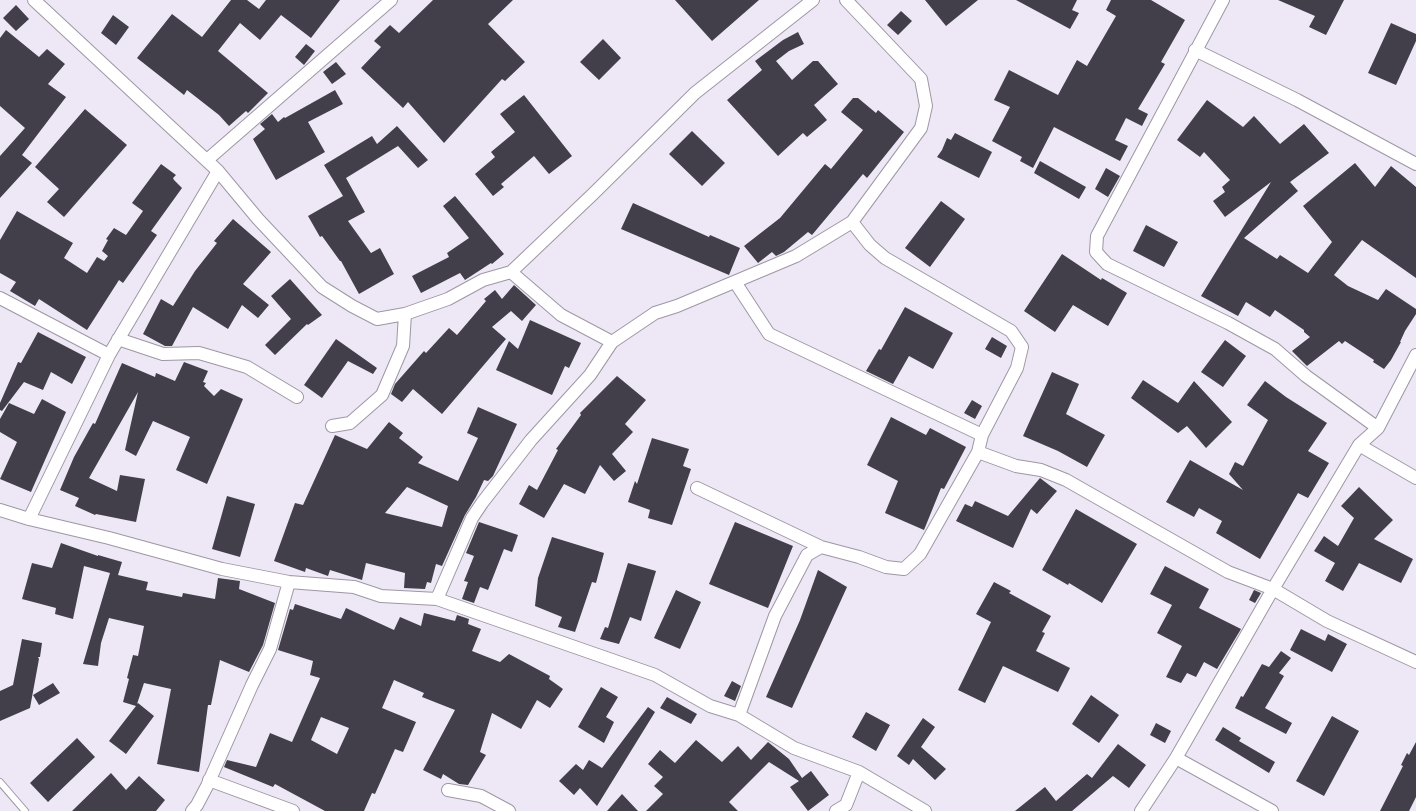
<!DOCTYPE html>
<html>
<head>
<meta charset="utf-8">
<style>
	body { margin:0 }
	canvas { display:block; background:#eee7f5 }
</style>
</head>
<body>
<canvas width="1416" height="811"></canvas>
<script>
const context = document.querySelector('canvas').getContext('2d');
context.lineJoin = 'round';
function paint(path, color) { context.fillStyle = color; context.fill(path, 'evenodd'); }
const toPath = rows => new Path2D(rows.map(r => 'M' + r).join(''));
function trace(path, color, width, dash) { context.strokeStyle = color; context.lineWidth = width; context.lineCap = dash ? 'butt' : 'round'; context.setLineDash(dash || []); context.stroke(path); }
paint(toPath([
	[231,0,247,0,259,9,266,0,340,0,311,38,281,15,260,40,240,23,218,51,268,93,248,113,246,111,229,126,219,115,187,90,184,95,137,58,172,14,202,37],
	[433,0,513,0,488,24,525,62,505,81,502,79,444,143,408,102,403,108,361,68,381,47,374,41,390,25,399,33],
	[675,0,759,0,712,41],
	[925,0,978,0,946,26],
	[1016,0,1077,0,1072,10,1079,13,1070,29],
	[1111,0,1151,0,1185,20,1161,62,1165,64,1138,109,1148,114,1142,126,1126,118,1115,140,1128,146,1120,161,1054,127,1033,168,1020,161,1022,157,992,141,1010,107,994,100,1009,70,1058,95,1077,60,1087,66,1116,16,1106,10],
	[1278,0,1344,0,1326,35,1309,27,1315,16],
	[16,5,29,19,16,31,3,18],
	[901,11,912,21,898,35,887,25],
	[113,15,129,27,116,45,101,33],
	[1391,23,1416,34,1416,41,1396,85,1368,73],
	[6,30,39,57,47,49,65,64,48,84,66,97,22,155,32,163,0,198,0,156,25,128,0,106,0,38],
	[798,32,804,44,789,51,776,61,792,80,813,61,818,61,838,84,814,105,827,120,807,137,803,133,778,156,727,100,762,70,755,61,783,40],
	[603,39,621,58,599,80,580,62],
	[306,44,315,51,304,65,295,57],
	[336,62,346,74,332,84,323,72],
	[335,90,343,104,308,122,325,152,276,180,253,139,265,129,260,124,272,114,278,122,284,117,285,118],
	[524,95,572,156,549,174,534,156,501,184,504,187,493,196,475,174,495,157,491,152,515,132,500,114],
	[853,98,858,98,876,113,878,110,904,132,867,178,863,174,812,235,808,232,784,252,776,256,772,252,758,263,744,246,780,218,825,164,831,169,863,130,841,112],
	[1207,100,1243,127,1254,116,1280,144,1304,124,1329,153,1290,182,1298,191,1244,238,1277,259,1280,255,1308,273,1332,242,1303,206,1355,163,1375,187,1391,166,1416,187,1416,278,1362,240,1334,275,1348,286,1378,300,1386,289,1416,309,1416,314,1405,331,1400,342,1401,342,1391,360,1384,369,1373,362,1374,360,1345,341,1342,344,1339,341,1307,366,1292,351,1310,337,1304,332,1304,330,1275,310,1270,317,1246,302,1238,316,1201,296,1271,182,1225,217,1213,201,1225,192,1222,187,1230,180,1204,152,1200,157,1177,140],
	[85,109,127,145,64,217,47,202,59,189,35,167],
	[397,126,428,160,418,168,398,146,346,178,365,212,348,221,371,253,380,248,394,274,359,294,341,261,340,261,322,236,320,237,308,216,343,196,324,165,372,136,377,144],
	[692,131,725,163,702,186,669,154],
	[955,133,992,152,979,178,937,157,942,150,947,138,951,140],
	[1040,161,1086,187,1079,199,1034,173],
	[161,164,176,175,173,178,174,180,182,188,151,231,157,235,123,283,119,280,87,330,39,299,35,306,10,291,16,282,0,273,0,240,17,211,73,243,64,258,87,273,97,257,104,261,108,256,102,251,108,240,106,239,114,228,126,235,143,211,132,203],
	[1106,168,1120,176,1108,197,1095,189],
	[455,196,504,254,492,264,491,263,465,280,460,273,421,293,412,276,449,257,447,253,469,238,443,206],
	[941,201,965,219,930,267,905,248],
	[633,203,709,237,710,235,740,248,729,275,621,229],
	[233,219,271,252,243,284,269,305,258,318,242,305,228,329,193,307,172,346,165,346,143,334,161,299,173,306,195,271,217,243,214,241],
	[1146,225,1178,242,1164,267,1133,251],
	[1062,254,1101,280,1102,278,1127,293,1108,326,1073,305,1055,332,1024,311],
	[290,279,322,315,308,325,307,324,275,355,265,345,291,319,271,296],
	[514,285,536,305,522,321,511,311,492,327,506,339,442,414,413,389,402,402,391,394,395,384,424,351,426,353,449,328,457,335,486,301,484,299,495,290,502,299],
	[905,307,953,333,933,369,909,356,893,384,866,371,879,349,881,350],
	[530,320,581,343,569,368,565,366,552,395,496,370,509,341,518,349],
	[38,332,86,357,72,384,51,372,43,390,24,382,2,411,0,410,0,403,18,362,21,363],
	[992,337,1007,346,1001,358,985,349],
	[336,339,377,368,373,374,348,361,322,398,304,385],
	[1225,340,1246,356,1223,387,1201,372],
	[184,362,208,371,203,382,206,383,204,386,214,396,221,389,243,399,207,484,176,470,190,437,153,421,136,456,125,450,138,392,89,478,117,491,120,475,145,479,136,522,96,514,95,515,75,506,79,498,60,490,74,457,93,423,95,424,122,363,155,377,156,373,175,381],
	[1052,372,1079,384,1066,414,1105,435,1087,467,1058,451,1023,436],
	[617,376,646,400,625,424,633,432,612,454,626,471,614,481,600,465,585,494,564,484,544,518,519,504,529,485,537,490,558,450,556,449,581,415,580,413],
	[1143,380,1178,403,1194,381,1232,422,1206,448,1187,426,1178,433,1131,398],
	[1265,381,1286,397,1327,423,1308,451,1329,463,1308,498,1298,493,1260,559,1216,533,1222,521,1199,508,1194,517,1166,502,1190,460,1243,490,1229,474,1235,462,1243,466,1268,420,1247,405],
	[42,399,66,412,31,492,0,479,17,442,0,432,0,419,9,403,34,414],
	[972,400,982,406,975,419,964,413],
	[478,407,517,424,493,476,488,481,484,480,476,497,465,515,442,566,436,564,431,583,427,582,425,589,404,588,405,573,366,563,362,580,330,570,328,576,306,568,305,572,274,561,295,503,303,505,335,435,367,449,389,422,403,433,399,438,423,457,418,463,458,481,478,438,467,433],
	[407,487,448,506,442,527,385,513],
	[891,417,926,435,930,428,966,447,944,489,941,488,924,530,885,513,898,481,867,465],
	[652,438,689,449,683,466,691,469,672,525,648,518,650,510,628,502,635,481,637,484],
	[1040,478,1057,491,1037,514,1031,509,1013,548,956,521,965,504,972,507,975,501,1008,516],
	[1359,487,1393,520,1374,539,1413,559,1401,583,1359,563,1343,591,1325,581,1335,563,1314,551,1324,536,1338,546,1354,518,1341,506],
	[227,496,255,504,240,557,212,549],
	[1076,509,1137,544,1102,603,1069,583,1068,585,1042,570],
	[479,522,518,535,512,552,504,549,488,590,480,587,474,603,462,599,468,582,464,581,474,556,466,553],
	[735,522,793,546,768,608,709,584],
	[552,537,604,553,596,583,592,582,575,632,558,627,562,617,535,606,538,578],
	[61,543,98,556,98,555,122,562,118,575,148,582,146,590,182,597,183,593,215,599,218,578,240,581,239,589,275,603,263,645,249,672,220,660,211,705,208,705,199,772,157,764,171,689,144,683,137,704,138,703,154,716,126,754,109,741,136,706,123,702,129,679,127,678,133,655,138,656,144,626,109,618,101,643,98,666,83,664,110,573,84,566,73,619,55,614,56,608,22,599,32,563,52,568],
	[628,563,656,571,641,621,630,617,619,644,600,639,605,627,608,628],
	[1165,566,1209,589,1199,608,1241,629,1217,669,1204,662,1196,677,1187,673,1181,683,1166,677,1182,646,1157,633,1172,605,1150,594],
	[818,570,847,587,792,708,766,697,800,620],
	[994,582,1011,591,1009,593,1051,616,1042,632,1045,633,1036,651,1070,668,1058,692,1003,666,985,703,958,690,991,622,976,614],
	[676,590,701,602,680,649,654,638],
	[1254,590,1261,593,1255,603,1249,600],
	[295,604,341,619,346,608,394,630,400,617,421,626,424,613,455,621,457,615,469,619,468,624,481,629,472,651,500,662,509,654,550,676,549,679,563,689,550,708,537,700,521,729,492,713,480,752,486,755,468,785,459,784,443,774,441,779,423,770,455,710,422,697,424,693,394,680,382,708,416,722,403,752,395,749,375,794,372,793,364,811,325,811,275,784,273,787,224,767,227,760,256,767,270,733,292,742,320,678,310,675,313,661,278,650,290,609,293,610],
	[321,717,349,728,337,754,311,740],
	[1301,629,1325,641,1328,634,1347,644,1332,672,1290,650],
	[22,639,42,643,40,657,38,657,39,659,30,708,0,721,0,691,13,685],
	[1281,651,1291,658,1279,673,1284,676,1265,708,1292,723,1286,734,1235,708,1241,696,1243,697,1262,664,1269,667],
	[732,681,741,686,735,701,724,696],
	[53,683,60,693,39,705,33,695],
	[601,687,618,697,606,717,614,722,604,743,578,727],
	[1091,695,1119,715,1099,743,1072,724],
	[667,697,697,714,691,724,660,708],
	[648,707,655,712,597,806,580,788,574,795,559,781,576,764,583,770,589,760,602,768],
	[866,712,890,725,876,751,852,737],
	[1332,716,1359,731,1324,796,1296,781],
	[923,718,935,727,921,747,946,769,935,780,913,759,909,765,897,756],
	[1156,723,1171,731,1165,743,1150,735],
	[1223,727,1241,738,1239,741,1275,762,1269,773,1215,740],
	[77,738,95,757,48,802,30,783],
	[696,740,722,762,738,746,751,760,768,742,789,759,802,778,811,771,829,795,808,811,790,787,799,781,769,762,729,802,738,811,646,811,663,794,654,786,663,777,648,764,660,750,675,763],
	[1416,742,1416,797,1409,811,1380,811,1403,766,1401,765,1407,753,1409,755],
	[1118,744,1146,765,1129,788,1113,776,1072,811,1015,811,1045,787,1056,801,1087,774,1092,778],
	[111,773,126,790,139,776,165,800,156,811,72,811],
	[622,794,638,811,607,811]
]), '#423f4a');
const service = toPath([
	[0,782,25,811]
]);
const minor = toPath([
	[34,0,218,171,258,219,322,287,352,306,377,319,405,314,448,299,483,280,511,272,593,194,695,93,813,0],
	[1223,0,1097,236,1096,252,1107,264,1228,323,1275,349,1306,376,1378,428],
	[1195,50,1297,100,1416,164],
	[207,160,391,0],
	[852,222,870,245,885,258,1011,331,1022,347,1017,368,982,435,978,452],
	[511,272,561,315,612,342],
	[735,282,769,334,982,435],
	[0,298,109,355],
	[118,339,163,354,199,353,247,367,297,397],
	[332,426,350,423,382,395,403,346,405,314],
	[1359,445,1416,478],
	[697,488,821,547],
	[0,510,29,519,109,538,222,569,289,582,354,587,381,596,437,599,655,675,710,706,739,715,794,748,859,772,925,811],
	[29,519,109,355,218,171],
	[437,599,472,518,482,503,531,440,590,375,612,342,655,313,677,306,796,256,852,222,921,128,926,106,921,79,846,0],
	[739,715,775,616,807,555,821,547,859,557,886,567,904,569,920,554,978,452,1016,466,1041,470,1066,480,1228,572,1273,589,1327,621,1416,662],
	[1176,758,1272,811],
	[209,780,293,811],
	[448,790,481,796,509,811],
	[192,811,197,805,207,786,252,685,270,649,289,582],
	[836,811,846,805,859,772],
	[1141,811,1176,758,1273,589,1359,445,1378,428,1416,355]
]);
trace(service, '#9e97a4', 8);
trace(minor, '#9e97a4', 14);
trace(service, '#fff', 6);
trace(minor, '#fff', 12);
</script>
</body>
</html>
